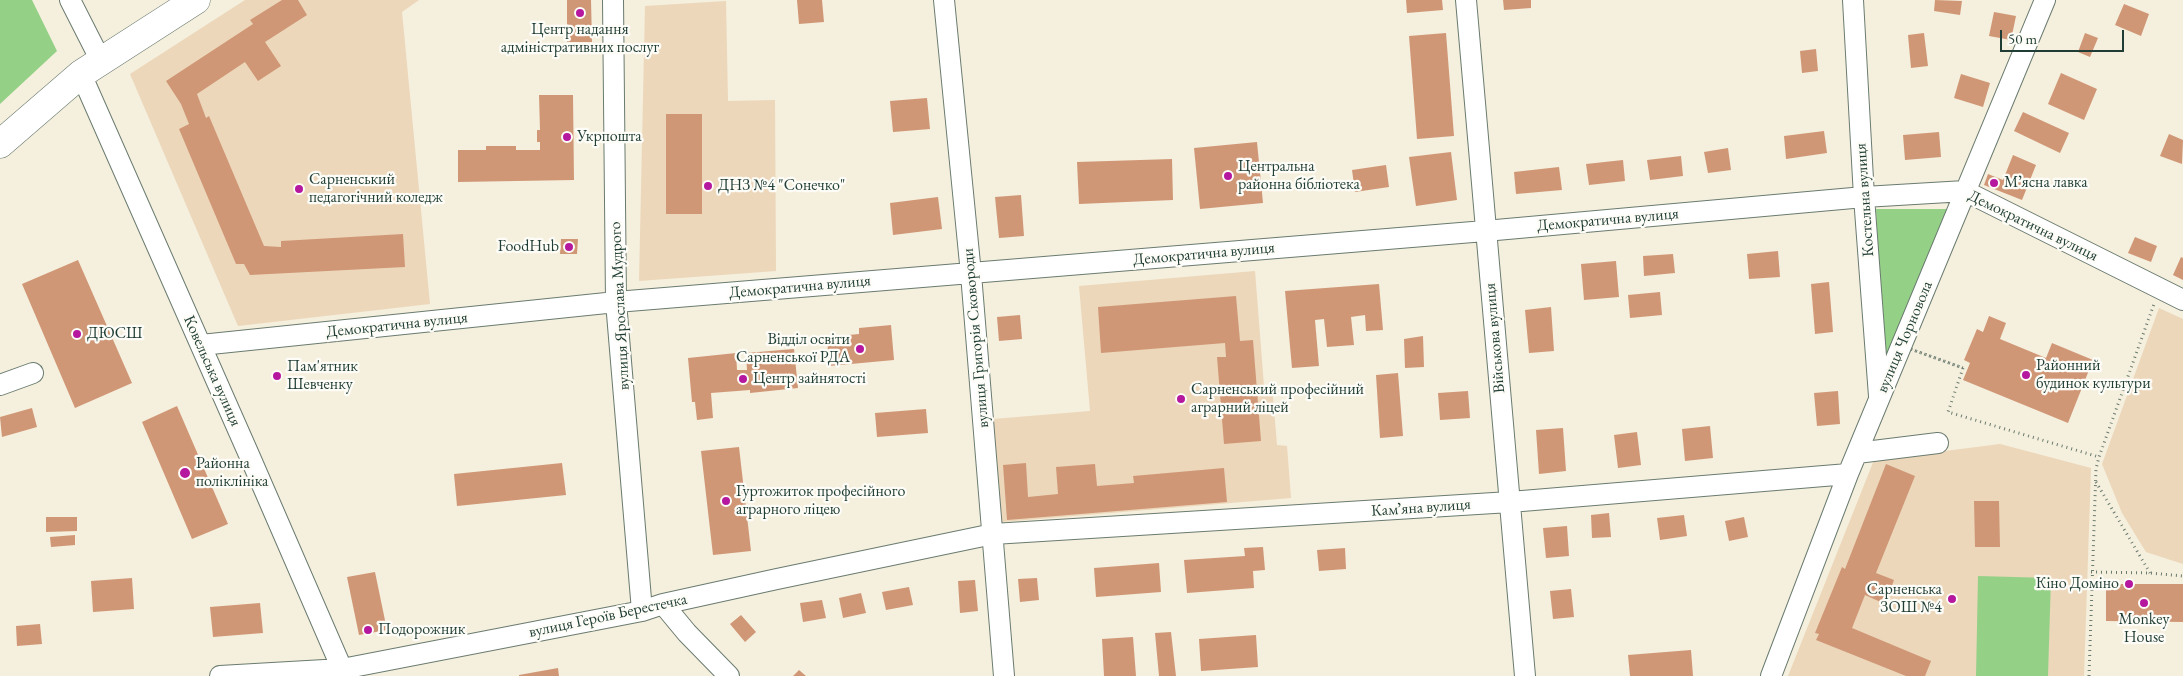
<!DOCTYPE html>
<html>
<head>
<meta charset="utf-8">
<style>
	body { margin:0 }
	#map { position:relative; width:2183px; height:676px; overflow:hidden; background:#f5efdd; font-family:"EB Garamond",serif }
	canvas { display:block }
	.scale { position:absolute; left:2000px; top:30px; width:124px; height:22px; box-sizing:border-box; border:2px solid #1f3d34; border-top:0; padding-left:6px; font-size:15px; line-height:18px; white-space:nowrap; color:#1f3d34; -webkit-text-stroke:4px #fdfcf7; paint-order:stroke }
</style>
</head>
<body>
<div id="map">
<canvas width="2183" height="676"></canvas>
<div class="scale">50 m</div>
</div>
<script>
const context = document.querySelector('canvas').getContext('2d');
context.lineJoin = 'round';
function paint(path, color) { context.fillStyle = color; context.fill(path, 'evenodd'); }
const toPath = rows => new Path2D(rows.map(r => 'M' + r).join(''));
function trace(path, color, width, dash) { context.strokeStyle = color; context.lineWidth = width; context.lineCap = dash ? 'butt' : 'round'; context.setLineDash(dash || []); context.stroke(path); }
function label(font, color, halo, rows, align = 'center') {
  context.font = font + ' "EB Garamond",serif'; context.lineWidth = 4.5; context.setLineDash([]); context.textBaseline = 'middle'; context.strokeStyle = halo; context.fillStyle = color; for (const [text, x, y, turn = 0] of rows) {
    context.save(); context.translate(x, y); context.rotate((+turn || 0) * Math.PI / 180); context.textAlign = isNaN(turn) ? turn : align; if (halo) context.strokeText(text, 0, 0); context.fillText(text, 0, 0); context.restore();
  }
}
paint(toPath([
	[245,0,419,0,402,12,430,304,238,326,130,74],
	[726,1,728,101,775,100,776,271,639,281,645,6],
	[1255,271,1264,386,1272,385,1277,445,1287,446,1291,498,1002,522,993,419,1090,411,1079,286],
	[2159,308,2183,319,2183,564,2146,552,2122,513,2102,464],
	[2000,444,2091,468,2084,676,1788,676,1874,460]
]), '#ecd7ba');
paint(toPath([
	[0,0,32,0,57,51,0,104],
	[1876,209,1951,209,1883,373],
	[1978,576,2051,578,2048,676,1976,676]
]), '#94d187');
paint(toPath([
	[282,0,298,0,307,15,265,42,281,66,258,81,245,62,197,94,206,118,209,116,264,246,281,247,281,241,403,234,405,267,250,275,244,264,236,264,179,129,189,124,181,104,166,81,253,24,250,20],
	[567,0,591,0,592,42,567,42],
	[797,0,822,0,824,22,799,24],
	[1406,0,1442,0,1443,10,1407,13],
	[1503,0,1531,0,1531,8,1504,10],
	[1935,0,1962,1,1960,15,1934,11],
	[2124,4,2149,14,2141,36,2115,25],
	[1994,12,2016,16,2011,40,1989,36],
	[1446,33,1454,136,1417,139,1409,36],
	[1924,33,1928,66,1911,68,1908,35],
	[2085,33,2098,38,2090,57,2078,52],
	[1816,49,1818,71,1802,73,1800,51],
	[2061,73,2097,89,2084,120,2048,104],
	[1961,74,1990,83,1983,107,1954,98],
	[539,95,573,95,574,180,458,182,458,150,486,150,486,146,516,146,516,150,540,150,540,142,537,142,537,130,540,130],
	[927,98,930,129,893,132,890,101],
	[2023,112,2069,133,2060,153,2014,131],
	[666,114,702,114,702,214,666,214],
	[1824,131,1827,153,1786,159,1784,136],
	[1939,132,1941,157,1905,160,1903,135],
	[2169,134,2183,140,2182,164,2160,156],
	[1257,142,1263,203,1200,209,1194,148],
	[1728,148,1731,170,1708,173,1704,152],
	[1451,152,1457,200,1416,206,1409,157],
	[2013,155,2036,165,2022,200,1984,185,1988,174,2003,180],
	[1681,156,1683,176,1650,180,1647,160],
	[1172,159,1173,200,1079,204,1077,162],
	[1623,160,1625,181,1589,185,1586,164],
	[1386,165,1389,187,1355,192,1352,170],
	[1559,167,1562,190,1516,194,1514,172],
	[1021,195,1024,236,999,238,995,197],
	[938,197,942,229,893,235,890,203],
	[2135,237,2157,246,2151,262,2128,253],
	[561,239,578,239,577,254,560,254],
	[1778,251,1780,277,1749,279,1747,254],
	[1673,254,1675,273,1644,276,1643,256],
	[2181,257,2183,258,2183,280,2173,275],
	[78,260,132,383,75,408,22,284],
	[1616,261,1619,297,1584,300,1581,264],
	[1829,282,1833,332,1815,334,1811,284],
	[1379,284,1383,330,1366,331,1365,315,1351,317,1354,345,1327,347,1324,319,1315,320,1319,366,1292,368,1285,291],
	[1660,292,1662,315,1630,318,1628,295],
	[1236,296,1240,341,1253,340,1261,441,1224,444,1217,357,1226,357,1225,343,1101,353,1098,307],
	[1551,307,1554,351,1529,353,1525,310],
	[1020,315,1022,339,999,341,997,317],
	[1989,316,2006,323,2000,339,2046,358,2052,343,2093,360,2068,423,1963,380,1970,363,1964,360,1977,329,1983,332],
	[891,325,894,360,829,366,827,337,859,334,859,328],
	[1423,336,1424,367,1405,368,1404,339],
	[794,349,798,388,750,393,750,390,711,393,713,418,697,420,695,402,692,402,688,358,736,353,737,370,747,370,746,353],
	[1398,373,1403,436,1380,438,1376,375],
	[1468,391,1470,418,1440,420,1438,393],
	[1838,391,1840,424,1817,426,1814,393],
	[177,406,228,524,192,539,142,422],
	[32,408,37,427,2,437,0,417],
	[926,409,928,433,877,437,875,413],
	[1710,426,1713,458,1685,461,1682,429],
	[1563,428,1566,471,1539,474,1536,430],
	[1637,432,1641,465,1618,468,1614,435],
	[739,447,751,551,713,555,701,451],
	[562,463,566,495,457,506,454,474],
	[1026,463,1028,497,1058,494,1056,467,1095,464,1097,486,1134,483,1133,476,1224,468,1227,502,1007,520,1003,465],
	[1886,464,1915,476,1876,573,1894,580,1885,604,1865,595,1852,628,1931,661,1925,676,1906,676,1816,640,1819,634,1815,633,1842,567,1845,569],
	[1974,501,1999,501,2000,547,1975,547],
	[1609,513,1611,537,1592,538,1591,515],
	[1684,515,1687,536,1660,540,1657,518],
	[46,517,77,517,77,531,46,532],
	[1744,517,1748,537,1729,541,1725,521],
	[1567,526,1569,556,1546,558,1543,528],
	[75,535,75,545,51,547,50,537],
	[1263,547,1265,570,1253,571,1254,588,1187,593,1184,560,1245,556,1244,548],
	[1345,548,1346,569,1319,571,1317,550],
	[1159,563,1161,592,1096,597,1094,568],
	[375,572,387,630,359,635,347,577],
	[132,578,134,609,93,612,91,581],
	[1037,578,1039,600,1020,602,1018,579],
	[975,580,978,611,960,613,958,581],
	[2106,584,2183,584,2183,622,2106,621],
	[909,587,913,605,886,610,882,592],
	[1571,589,1574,617,1553,619,1550,591],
	[861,593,866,613,843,618,839,598],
	[822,600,826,618,803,622,800,603],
	[260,603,263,633,213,637,210,607],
	[741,615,756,632,745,642,730,624],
	[40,624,42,644,17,646,16,626],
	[1171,632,1176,676,1159,676,1155,633],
	[1256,635,1258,667,1201,671,1199,639],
	[1133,637,1136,676,1104,676,1102,639],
	[1691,650,1693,676,1630,676,1628,655],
	[558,668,559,676,519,676,519,675],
	[799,670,806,676,793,676]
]), '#d09776');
const street = toPath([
	[70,0,101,61],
	[613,0,616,302,642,611],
	[944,0,971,274,1004,676],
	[1466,0,1525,676],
	[1853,0,1864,197,1879,396],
	[81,74,250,457,342,669],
	[201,345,616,302,1485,231,1864,197,1965,191,2183,300],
	[0,385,33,373],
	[1857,453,1938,443],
	[663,604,687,633,729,676],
	[220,676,342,669,642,611,663,604,777,579,993,534,1510,502,1848,474],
	[1771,676,1848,474,2045,0]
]);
const primary = toPath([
	[0,144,81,74,196,0]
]);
trace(street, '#6a7b6f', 22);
trace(primary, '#6a7b6f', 29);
trace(toPath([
	[1902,346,1944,361,1963,368,1902,346],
	[1963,368,1948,412,2099,457],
	[2096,482,2150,573],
	[2091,572,2150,573,2183,576],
	[2089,676,2096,469,2099,457,2154,304]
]), '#6a7b6f', 3, [1, 4]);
trace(street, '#fff', 20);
trace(primary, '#fff', 28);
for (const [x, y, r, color] of [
	[580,13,5,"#b5179e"],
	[567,137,5,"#b5179e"],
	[1228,176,5,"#b5179e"],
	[1994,183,5,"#b5179e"],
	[708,186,5,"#b5179e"],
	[299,189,5,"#b5179e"],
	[569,247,5,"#b5179e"],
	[77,334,5,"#b5179e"],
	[860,349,5,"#b5179e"],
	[2026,375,5,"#b5179e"],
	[277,376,5,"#b5179e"],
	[743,379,5,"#b5179e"],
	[1181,399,5,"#b5179e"],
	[185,473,6,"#b5179e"],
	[726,501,5,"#b5179e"],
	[2129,584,5,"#b5179e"],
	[1952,599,5,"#b5179e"],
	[2144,603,5,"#b5179e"],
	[368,630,5,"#b5179e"]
]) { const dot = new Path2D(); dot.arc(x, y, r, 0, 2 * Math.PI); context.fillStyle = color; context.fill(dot); trace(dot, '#fdfcf7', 2); }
label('16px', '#1f3d34', '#fdfcf7', [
	["Центр надання",580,30,"center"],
	["адміністративних послуг",580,48,"center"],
	["Укрпошта",577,137],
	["Центральна",1238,167],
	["районна бібліотека",1238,185],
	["Сарненський",309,180],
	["педагогічний коледж",309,198],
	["Мʼясна лавка",2004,183],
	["ДНЗ №4 \"Сонечко\"",718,186],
	["FoodHub",559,247,"right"],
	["ДЮСШ",87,334],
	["Відділ освіти",850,340,"right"],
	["Сарненської РДА",850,358,"right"],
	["Районний",2036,366],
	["будинок культури",2036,384],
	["Пам'ятник",287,367],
	["Шевченку",287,385],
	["Центр зайнятості",753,379],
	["Сарненський професійний",1191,390],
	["аграрний ліцей",1191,408],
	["Районна",196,464],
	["поліклініка",196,482],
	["Гуртожиток професійного",736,492],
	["аграрного ліцею",736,510],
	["Кіно Доміно",2119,584,"right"],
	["Сарненська",1942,590,"right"],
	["ЗОШ №4",1942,608,"right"],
	["Monkey",2144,620,"center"],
	["House",2144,638,"center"],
	["Подорожник",378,630]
], 'left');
label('16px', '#1f3d34', '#fdfcf7', [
	["Костельна вулиця",1865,200,-94],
	["Демократична вулиця",1608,220,-5],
	["Демократична вулиця",2033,226,26],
	["Демократична вулиця",1204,254,-5],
	["Демократична вулиця",800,287,-5],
	["вулиця Ярослава Мудрого",620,306,-93],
	["Демократична вулиця",397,325,-6],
	["вулиця Чорновола",1905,337,-67],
	["вулиця Григорія Сковороди",976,338,-95],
	["Військова вулиця",1495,338,-95],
	["Ковельська вулиця",212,371,66],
	["Камʼяна вулиця",1421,508,-4],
	["вулиця Героїв Берестечка",608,616,-12]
]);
</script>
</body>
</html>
